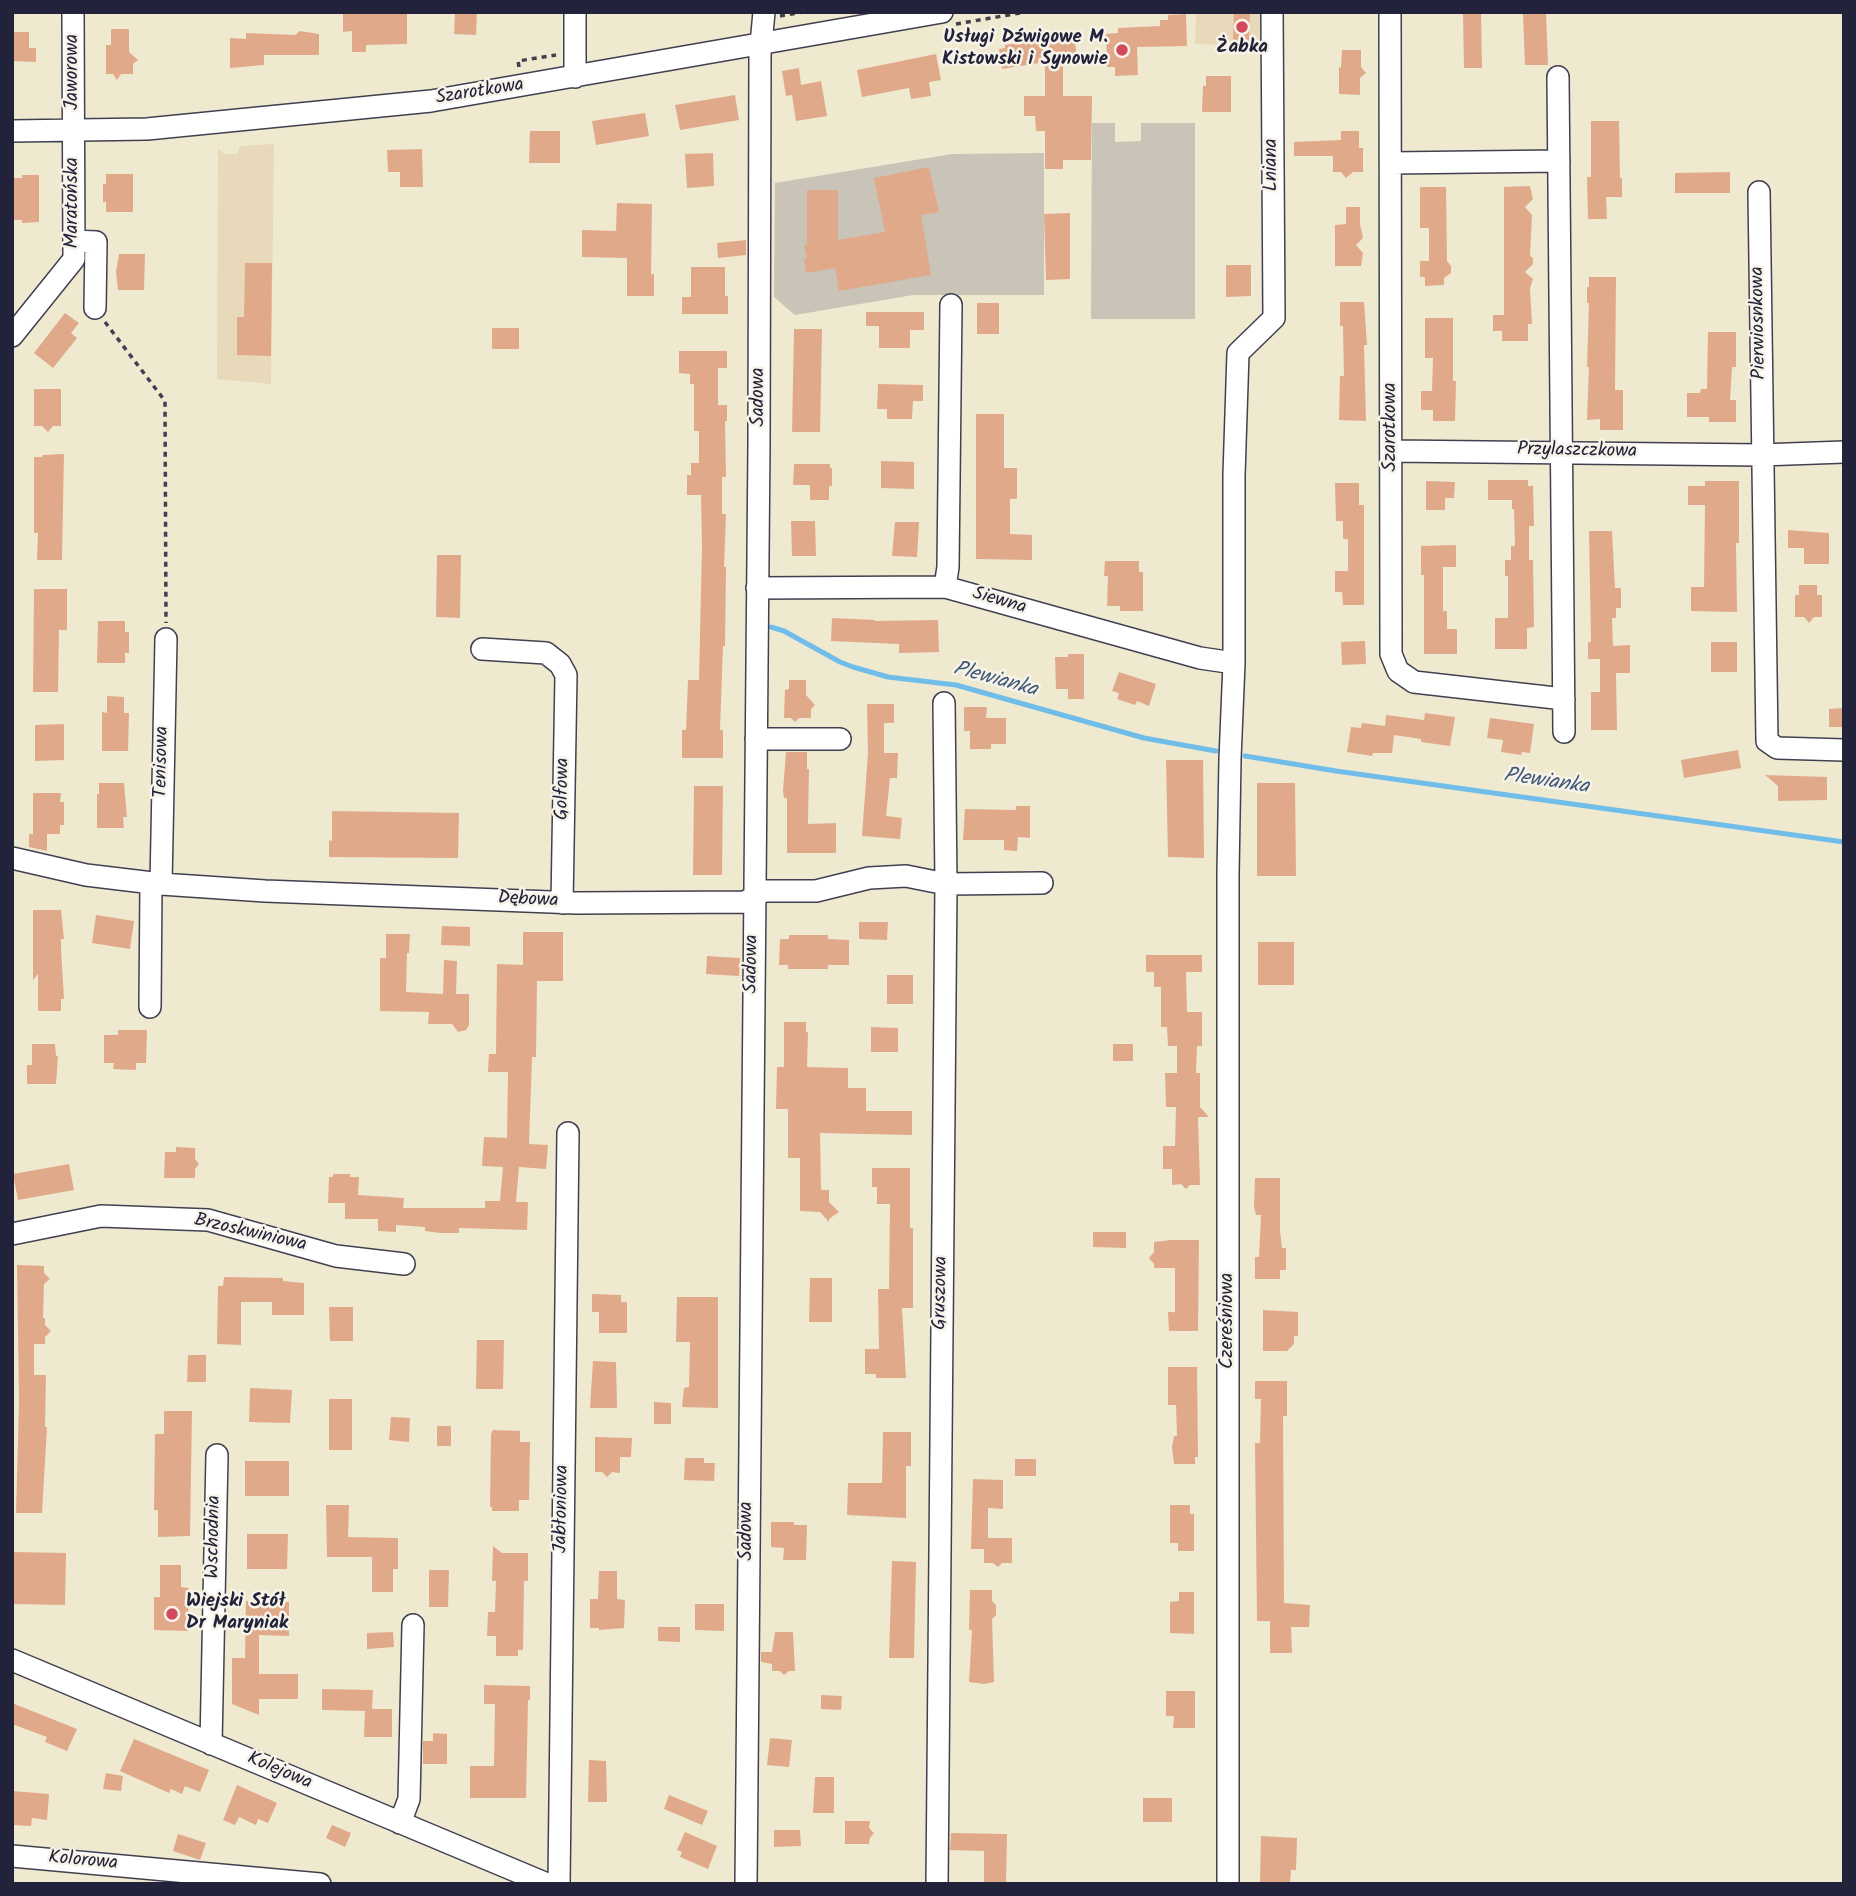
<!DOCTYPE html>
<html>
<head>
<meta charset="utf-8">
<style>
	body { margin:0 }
	#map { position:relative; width:1856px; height:1896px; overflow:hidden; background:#efe9d0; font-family:Kalam,sans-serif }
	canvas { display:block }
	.frame { position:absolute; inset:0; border:14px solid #22223b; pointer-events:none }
</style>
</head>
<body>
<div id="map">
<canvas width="1856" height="1896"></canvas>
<div class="frame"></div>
</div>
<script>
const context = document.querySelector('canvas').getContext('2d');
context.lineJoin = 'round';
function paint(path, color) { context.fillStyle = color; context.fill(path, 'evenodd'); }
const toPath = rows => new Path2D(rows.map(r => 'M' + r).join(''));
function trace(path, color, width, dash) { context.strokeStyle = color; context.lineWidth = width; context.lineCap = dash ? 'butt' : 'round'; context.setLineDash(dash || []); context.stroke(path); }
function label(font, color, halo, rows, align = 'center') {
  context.font = font + ' Kalam,sans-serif'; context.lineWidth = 5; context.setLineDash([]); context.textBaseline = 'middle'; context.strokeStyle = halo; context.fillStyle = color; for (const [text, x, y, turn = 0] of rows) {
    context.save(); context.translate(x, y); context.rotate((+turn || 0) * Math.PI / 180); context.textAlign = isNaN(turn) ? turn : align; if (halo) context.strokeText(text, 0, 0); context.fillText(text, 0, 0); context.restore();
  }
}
paint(toPath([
	[1196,12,1267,12,1266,45,1195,44],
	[274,144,271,384,217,379,218,148,224,154,237,154,240,146]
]), '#e8d9ba');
paint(toPath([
	[1092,123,1115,123,1115,142,1141,141,1141,123,1195,123,1195,319,1091,319],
	[1044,153,1044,295,913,295,795,315,774,297,775,183,952,154]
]), '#c9c3b8');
trace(toPath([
	[771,627,784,631,840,662,853,667,888,677,956,685,1144,738,1216,751],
	[1245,756,1336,771,1844,842]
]), '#70bdea', 5);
paint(toPath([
	[407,12,407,44,366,45,366,52,352,52,352,31,343,32,343,14],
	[455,12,477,12,476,35,454,34],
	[1234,12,1250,12,1249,43,1233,42],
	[1463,12,1481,12,1482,68,1464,68],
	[1546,13,1548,65,1525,65,1523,14],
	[1186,14,1187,46,1137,47,1138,75,1115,76,1115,67,1107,67,1106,34,1118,33,1118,28,1160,26,1160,20,1168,20,1168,15],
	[111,29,129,29,129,52,138,60,133,64,133,74,121,74,117,80,113,74,106,74,106,45,111,45],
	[300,31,319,34,319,55,264,55,264,65,230,68,230,38,246,39,246,33,295,35],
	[12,32,29,32,29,48,36,48,36,62,12,61],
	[1074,34,1077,58,1063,59,1063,96,1092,96,1091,160,1063,160,1063,169,1045,169,1045,131,1036,131,1035,116,1024,116,1024,96,1045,96,1045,62,1002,69,999,49,1005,48,1005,45],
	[1342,50,1361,50,1361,67,1366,73,1360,78,1360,95,1339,94,1339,67,1341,68],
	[936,54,941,80,929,82,931,96,911,99,909,88,862,97,857,70],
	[799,68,801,85,821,81,827,116,796,121,792,95,786,96,782,71],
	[1206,76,1231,76,1231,112,1202,112,1203,86,1206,86],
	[735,95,739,120,680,130,675,105],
	[645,113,649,136,596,145,592,121],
	[1591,121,1619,121,1620,178,1622,178,1622,197,1606,197,1607,219,1588,219,1587,177,1591,177],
	[530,131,560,131,560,163,529,163],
	[1341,131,1359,131,1359,148,1363,148,1363,172,1353,172,1346,178,1341,172,1333,172,1333,156,1294,156,1294,142,1341,140],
	[422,149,423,187,400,187,400,172,388,172,387,150],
	[713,153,714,186,687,188,685,154],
	[929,167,939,212,921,215,931,275,839,291,835,268,806,273,804,259,807,258,804,246,807,245,807,190,838,190,838,240,885,232,874,178],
	[1730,172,1730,193,1675,193,1675,173],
	[106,174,133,174,133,212,106,212,106,202,103,202,103,184,106,184],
	[22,175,39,175,39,222,22,223,22,220,12,220,12,178,22,178],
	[1530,186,1533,199,1525,207,1532,215,1530,256,1533,258,1533,264,1525,272,1533,279,1530,288,1532,324,1528,324,1528,341,1502,341,1502,331,1493,331,1493,315,1504,315,1504,187],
	[1420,187,1446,187,1447,261,1451,266,1451,273,1444,278,1444,285,1425,286,1425,277,1420,277,1420,261,1429,261,1429,228,1420,228],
	[617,203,652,204,651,274,654,274,654,296,627,296,627,258,582,257,582,230,616,231],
	[1346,207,1360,207,1360,224,1363,238,1356,245,1363,253,1361,266,1335,266,1335,225,1346,224],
	[1070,213,1070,279,1046,280,1044,214],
	[746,240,746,255,718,258,717,243],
	[119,254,145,254,144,290,118,290,116,272],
	[245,263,272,263,271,356,237,355,237,317,244,317],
	[1226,265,1251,265,1251,296,1226,297],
	[691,267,725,267,725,296,728,296,728,314,682,314,682,297,691,297],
	[1589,277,1616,277,1615,390,1623,390,1623,430,1600,430,1600,419,1587,420,1589,367,1587,367,1589,303,1587,303,1587,287,1589,287],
	[1340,302,1364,302,1367,345,1364,345,1366,421,1339,420,1340,376,1344,376,1343,326,1340,326],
	[977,303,999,303,999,334,977,334],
	[866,312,924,312,924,330,910,330,910,348,879,348,879,326,866,326],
	[65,313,79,323,71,333,77,338,53,368,34,353],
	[1425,318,1453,318,1453,381,1456,381,1455,421,1433,421,1433,410,1421,410,1421,391,1432,391,1433,358,1425,358],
	[492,328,519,328,519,349,492,349],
	[794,329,822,329,820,432,792,432],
	[1708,332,1736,332,1736,367,1732,367,1730,400,1736,400,1736,422,1709,422,1709,417,1687,417,1687,393,1700,393,1701,389,1707,389],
	[679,351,727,351,727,368,718,368,718,405,727,405,727,421,725,421,726,477,722,477,722,514,726,514,724,567,726,567,725,646,723,646,720,730,723,730,723,758,682,758,682,730,686,730,688,680,699,680,702,546,701,495,687,495,687,475,691,475,691,463,699,463,699,431,694,431,694,384,690,384,690,374,679,373],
	[878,384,923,385,923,401,913,401,912,419,887,419,887,409,877,409],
	[34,389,61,389,61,426,53,426,48,432,42,426,34,426],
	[976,414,1004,414,1004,468,1017,468,1017,499,1010,499,1010,534,1032,535,1032,560,976,559],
	[64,454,62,560,37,560,38,533,34,533,34,457,42,457,43,455],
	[881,461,914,462,914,489,881,488],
	[794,464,830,464,830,468,832,468,832,486,829,486,829,500,810,500,810,485,793,485],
	[1488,480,1528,480,1528,486,1533,486,1534,526,1529,526,1529,560,1533,560,1534,627,1527,628,1527,649,1495,649,1495,618,1508,618,1508,576,1505,576,1505,560,1511,560,1511,546,1515,546,1514,509,1512,509,1512,500,1488,500],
	[1426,481,1455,482,1454,498,1445,498,1445,510,1426,510],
	[1705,481,1739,481,1739,543,1736,543,1737,612,1691,611,1691,587,1704,587,1705,505,1688,505,1688,486,1705,486],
	[1335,483,1359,483,1359,505,1364,505,1364,605,1343,605,1342,592,1335,592,1335,571,1348,571,1348,539,1343,539,1343,521,1336,521],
	[791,521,815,521,816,556,792,556],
	[895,522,919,522,917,557,892,556],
	[1788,530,1829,533,1829,564,1804,564,1804,548,1788,548],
	[1589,531,1612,531,1615,588,1621,588,1621,608,1616,608,1616,618,1612,618,1613,646,1630,645,1630,673,1616,673,1617,730,1591,730,1591,692,1600,692,1600,659,1588,659,1588,642,1591,642],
	[1456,545,1456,567,1443,567,1443,611,1447,611,1447,629,1457,629,1457,654,1424,654,1424,575,1421,575,1421,546],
	[437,555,461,555,460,618,436,617],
	[1105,561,1139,561,1139,572,1143,572,1143,611,1120,611,1120,606,1107,606,1108,576,1104,576],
	[1799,585,1817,585,1817,595,1822,595,1822,617,1814,617,1809,623,1804,617,1795,617,1795,595,1799,595],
	[34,589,67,589,67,630,59,630,58,692,33,692],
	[832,618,875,620,875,621,938,620,939,652,899,653,899,644,831,641],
	[98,621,125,621,125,632,129,632,129,653,125,653,125,663,97,663],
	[1365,641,1366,664,1342,665,1341,642],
	[1711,642,1737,642,1737,672,1711,672],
	[1068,654,1084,654,1084,699,1068,699,1068,689,1056,689,1055,657,1068,657],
	[1119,672,1156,684,1149,706,1137,701,1135,705,1117,699,1119,693,1112,691],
	[789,680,806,680,806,695,815,705,811,709,811,718,799,718,795,722,791,718,784,718,785,690,789,689],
	[107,696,124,697,124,713,129,713,128,751,102,751,102,712,107,713],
	[867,704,894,704,894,723,884,723,884,753,898,753,897,778,890,778,886,816,902,818,900,839,862,836,868,753],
	[964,707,987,707,986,718,1006,718,1006,744,991,744,991,749,970,749,970,731,964,731],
	[1844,708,1844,727,1829,727,1829,709],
	[1425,713,1455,717,1450,746,1421,742,1421,739,1394,735,1392,753,1373,753,1372,756,1347,752,1351,727,1361,728,1362,723,1385,726,1386,715,1424,720],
	[1490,718,1534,724,1530,753,1522,752,1521,755,1501,752,1503,740,1487,738],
	[64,724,64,760,35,761,35,725],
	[1738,750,1741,768,1684,778,1681,760],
	[786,752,807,752,807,769,809,769,808,824,836,823,836,853,787,853,787,798,784,798,783,791],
	[1166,760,1203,760,1204,858,1168,857],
	[1765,775,1827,777,1827,800,1778,801,1778,786],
	[99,783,124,783,127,817,123,817,124,828,97,828,97,794,99,794],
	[1257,783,1295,783,1296,876,1257,876],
	[694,786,723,786,722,875,693,875],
	[33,793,61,793,60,802,64,802,64,825,60,825,60,834,47,834,47,851,29,847,29,834,33,834],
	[1016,806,1030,806,1030,838,1018,837,1017,851,1004,850,1004,840,963,840,965,809,1016,810],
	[332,811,459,813,458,858,329,857,329,840,332,841],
	[33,910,61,910,64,939,61,939,61,949,64,999,61,999,61,1011,38,1011,38,974,33,980],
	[96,915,134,921,130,949,92,943],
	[859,922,888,922,887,940,859,939],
	[442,926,470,927,470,946,441,945],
	[523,932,563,932,563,981,537,981,536,1057,532,1057,529,1144,548,1145,546,1169,519,1167,516,1202,528,1202,527,1230,459,1228,459,1233,440,1233,425,1231,425,1227,396,1225,396,1232,378,1231,378,1219,345,1219,345,1203,328,1203,329,1177,333,1177,333,1174,350,1174,350,1177,359,1177,358,1195,404,1198,403,1208,485,1208,485,1201,500,1201,503,1167,482,1166,484,1137,507,1138,508,1072,488,1072,489,1054,496,1054,497,964,523,965],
	[386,934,410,934,409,953,407,953,406,992,443,994,444,960,457,961,456,994,469,994,469,1025,466,1030,458,1032,452,1024,428,1024,429,1012,380,1011,380,958,386,958],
	[789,935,828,935,828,939,849,940,849,965,828,965,828,969,788,969,788,965,779,965,780,939,789,939],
	[1258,942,1294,942,1294,985,1258,985],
	[1146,955,1202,955,1202,972,1186,972,1187,1012,1202,1012,1202,1046,1197,1046,1196,1073,1200,1073,1200,1107,1209,1117,1198,1117,1200,1185,1190,1185,1186,1189,1181,1184,1172,1185,1172,1169,1163,1169,1163,1146,1175,1146,1176,1107,1166,1107,1165,1073,1177,1073,1177,1046,1168,1046,1167,1027,1161,1027,1161,987,1154,987,1154,972,1146,972],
	[707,956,740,958,739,976,706,974],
	[887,975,913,975,913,1004,887,1004],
	[784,1022,806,1022,806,1032,808,1032,807,1067,848,1068,848,1088,866,1088,866,1111,912,1111,912,1135,820,1133,821,1190,829,1190,829,1202,839,1212,829,1219,829,1222,820,1212,800,1211,800,1158,788,1158,788,1109,776,1109,777,1067,784,1067],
	[871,1027,898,1028,898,1052,871,1052],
	[118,1030,147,1030,146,1063,136,1063,136,1070,113,1069,114,1063,104,1063,104,1035,118,1035],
	[32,1044,55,1044,56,1056,58,1056,56,1084,27,1084,27,1065,32,1065],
	[1113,1044,1133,1044,1133,1061,1113,1061],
	[176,1147,195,1148,195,1159,199,1164,195,1169,195,1178,164,1178,165,1152,176,1152],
	[69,1164,74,1190,18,1200,13,1174],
	[872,1168,910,1168,910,1228,913,1228,913,1308,902,1308,906,1378,876,1378,876,1374,865,1374,865,1349,879,1349,878,1289,889,1289,890,1204,877,1204,877,1187,872,1187],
	[1255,1178,1280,1178,1280,1231,1282,1248,1286,1248,1286,1270,1280,1270,1280,1279,1255,1279,1255,1257,1259,1257,1261,1215,1256,1215,1254,1207],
	[1093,1232,1126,1232,1126,1248,1093,1247],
	[1171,1240,1199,1240,1198,1331,1169,1331,1168,1312,1175,1312,1175,1268,1154,1268,1154,1264,1149,1258,1154,1252,1154,1242],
	[17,1265,44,1266,44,1273,50,1279,44,1284,43,1318,45,1318,45,1325,51,1331,45,1337,45,1344,34,1344,34,1375,46,1375,45,1427,47,1427,42,1513,16,1513,19,1402],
	[224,1277,283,1278,283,1281,304,1283,304,1315,272,1315,272,1302,241,1302,241,1345,217,1344,218,1286,223,1286],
	[810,1278,832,1278,832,1322,809,1322],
	[592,1294,621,1295,621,1302,627,1302,627,1333,599,1333,599,1312,592,1312],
	[677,1297,718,1297,718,1408,682,1407,684,1388,689,1387,690,1342,676,1342],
	[329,1307,353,1307,353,1341,330,1341],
	[1263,1310,1298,1312,1298,1336,1294,1336,1294,1344,1287,1351,1263,1351],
	[477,1340,504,1340,503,1389,476,1389],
	[188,1355,206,1355,206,1382,187,1382],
	[593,1361,616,1362,617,1408,590,1408],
	[1168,1367,1197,1367,1198,1457,1195,1457,1195,1464,1174,1464,1172,1447,1174,1436,1177,1436,1176,1405,1168,1405],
	[1255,1381,1287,1381,1287,1416,1283,1416,1284,1603,1310,1605,1309,1627,1291,1627,1292,1653,1270,1653,1270,1621,1257,1621,1255,1443,1260,1443,1261,1399,1255,1399],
	[250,1388,292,1390,290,1423,249,1422],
	[329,1399,352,1399,352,1450,329,1450],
	[654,1402,671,1403,671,1424,654,1424],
	[164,1411,192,1411,190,1536,158,1537,158,1510,154,1510,155,1434,164,1434],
	[391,1417,410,1418,409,1442,389,1440],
	[437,1426,451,1426,451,1446,437,1446],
	[493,1430,520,1431,520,1442,530,1442,529,1500,519,1500,519,1511,492,1511,492,1507,490,1507,491,1434],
	[883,1432,911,1432,911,1466,906,1466,906,1518,847,1515,848,1483,882,1483],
	[595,1437,632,1438,631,1457,620,1457,620,1473,612,1472,607,1477,602,1472,595,1472],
	[685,1458,704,1458,704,1463,715,1463,714,1481,684,1480],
	[1015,1459,1036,1459,1036,1476,1015,1476],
	[245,1461,289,1461,289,1496,245,1496],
	[973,1479,1003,1480,1003,1509,988,1508,988,1538,1012,1538,1012,1563,1002,1563,998,1567,993,1563,984,1563,984,1549,971,1549],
	[326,1505,349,1505,348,1537,398,1538,398,1569,393,1569,393,1592,372,1592,372,1557,327,1557],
	[1170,1505,1190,1505,1190,1514,1194,1514,1194,1551,1178,1551,1178,1543,1170,1543],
	[771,1522,794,1522,794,1525,807,1525,806,1560,783,1560,784,1548,771,1547],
	[247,1534,288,1534,287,1569,247,1569],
	[493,1546,502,1553,528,1553,528,1581,524,1581,523,1650,518,1650,518,1656,496,1656,496,1636,487,1636,488,1612,495,1612,496,1581,492,1581],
	[12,1552,66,1553,65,1605,12,1604],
	[892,1561,916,1562,914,1658,889,1658],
	[160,1565,181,1565,181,1587,189,1588,188,1631,154,1630,154,1597,160,1597],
	[429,1570,449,1570,448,1607,429,1607],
	[599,1571,617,1571,617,1599,625,1600,624,1628,599,1630,599,1628,590,1628,590,1599,598,1599],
	[970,1590,992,1590,992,1601,996,1605,996,1615,992,1619,994,1682,984,1684,969,1682,972,1630,969,1630],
	[1179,1592,1194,1592,1194,1634,1170,1633,1170,1602,1179,1601],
	[246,1601,289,1602,289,1636,259,1635,259,1674,298,1674,298,1699,259,1699,259,1715,232,1704,232,1658,245,1658],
	[695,1604,724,1604,724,1631,695,1630],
	[658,1627,680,1627,680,1642,658,1641],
	[393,1632,394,1647,367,1649,367,1633],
	[775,1632,793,1632,795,1671,789,1671,784,1675,780,1671,772,1671,772,1664,761,1662,761,1652,772,1652],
	[484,1685,530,1686,530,1700,528,1700,526,1798,470,1798,470,1766,494,1766,495,1704,484,1704],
	[322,1689,373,1690,372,1709,392,1709,392,1737,364,1737,365,1711,322,1710],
	[1166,1691,1195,1691,1195,1728,1173,1728,1174,1716,1166,1716],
	[821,1695,842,1696,841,1710,821,1709],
	[12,1703,77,1729,67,1751,45,1742,47,1737,12,1724],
	[433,1733,447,1734,447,1764,423,1764,423,1741,433,1741],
	[770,1738,792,1740,789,1767,767,1765],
	[134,1739,209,1770,200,1792,185,1786,182,1794,171,1789,169,1793,120,1771],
	[589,1760,606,1761,607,1802,588,1802],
	[106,1773,123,1776,121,1791,103,1789],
	[815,1777,834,1777,834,1813,813,1813],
	[237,1785,277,1803,268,1823,258,1819,256,1825,239,1817,235,1825,223,1820],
	[12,1791,49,1794,47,1820,32,1818,31,1826,12,1825],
	[669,1795,708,1811,702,1825,664,1809],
	[1143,1798,1172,1798,1172,1822,1143,1822],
	[845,1821,870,1821,869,1828,874,1833,870,1838,869,1844,845,1844],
	[332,1825,351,1833,345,1847,326,1838],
	[774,1830,800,1830,801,1846,774,1847],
	[685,1832,717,1846,708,1869,680,1857,682,1852,677,1850],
	[951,1833,1007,1834,1006,1884,984,1884,984,1851,950,1850],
	[178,1834,206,1843,200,1860,173,1851],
	[1261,1836,1297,1838,1296,1870,1291,1870,1290,1883,1260,1883]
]), '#e0aa8a');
const minor = toPath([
	[1390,12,1391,654,1398,671,1414,682,1564,699],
	[575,77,575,12],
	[1558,77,1564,732],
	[12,131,147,129,431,101,942,12],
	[1391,163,1559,161],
	[1759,192,1767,741,1777,748,1844,750],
	[74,241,96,242,95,308],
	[12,336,74,259,73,12],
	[1392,451,1761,455,1844,452],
	[945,587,948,567,951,305],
	[757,588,945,587,1200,658,1234,663],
	[482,649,546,653,560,664,566,675,562,903],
	[756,739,840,739],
	[12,858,86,875,161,884,265,891,577,903,745,902,764,891,816,891,869,878,906,876,946,884,1042,883],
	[161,884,166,639],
	[150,1007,151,883],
	[12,1234,101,1216,208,1220,336,1256,404,1264],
	[12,1660,547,1884],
	[211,1744,217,1455],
	[400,1823,409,1799,413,1625],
	[12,1856,320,1884],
	[559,1884,568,1133],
	[746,1884,759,444,760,55,764,12],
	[937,1884,946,884,944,703],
	[1228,1884,1228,873,1230,759,1234,663,1234,475,1238,353,1274,318,1272,12]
]);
trace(minor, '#414051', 24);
trace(toPath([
	[780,16,803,12],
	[956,24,1026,12],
	[519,67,518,61,556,55],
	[105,322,165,401,166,623]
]), '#414051', 3.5, [5, 5]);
trace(minor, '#fff', 21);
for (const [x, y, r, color] of [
	[1242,27,7,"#d1495b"],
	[1122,50,7,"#d1495b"],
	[172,1614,7,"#d1495b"]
]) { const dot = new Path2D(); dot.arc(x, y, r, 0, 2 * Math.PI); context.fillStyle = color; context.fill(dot); trace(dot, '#f7f3e8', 2.5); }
label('bold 19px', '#22223b', '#f7f3e8', [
	["Usługi Dźwigowe M.",1108,39],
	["Kistowski i Synowie",1108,61],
	["Żabka",1242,49,"center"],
	["Wiejski Stół",186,1603,"left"],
	["Dr Maryniak",186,1625,"left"]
], 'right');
label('19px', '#22223b', '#f7f3e8', [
	["Jaworowa",74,72,-90],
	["Szarotkowa",480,93,-9],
	["Lniana",1273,165,-90],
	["Maratońska",74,203,-90],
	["Pierwiosnkowa",1760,323,-91],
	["Sadowa",760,397,-90],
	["Szarotkowa",1392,427,-90],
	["Przylaszczkowa",1577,452,1],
	["Siewna",999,602,16],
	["Tenisowa",163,762,-89],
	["Golfowa",564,789,-89],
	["Dębowa",528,901,3],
	["Sadowa",753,964,-89],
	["Brzoskwiniowa",250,1234,13],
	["Gruszowa",942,1293,-89],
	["Czereśniowa",1229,1321,-90],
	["Jabłoniowa",563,1509,-89],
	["Sadowa",748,1531,-90],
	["Wschodnia",215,1537,-89],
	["Kolejowa",279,1772,23],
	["Kolorowa",83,1862,5]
]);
label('italic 21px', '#3d5878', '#f7f3e8', [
	["Plewianka",995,681,15],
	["Plewianka",1546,783,8]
]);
</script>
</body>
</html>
